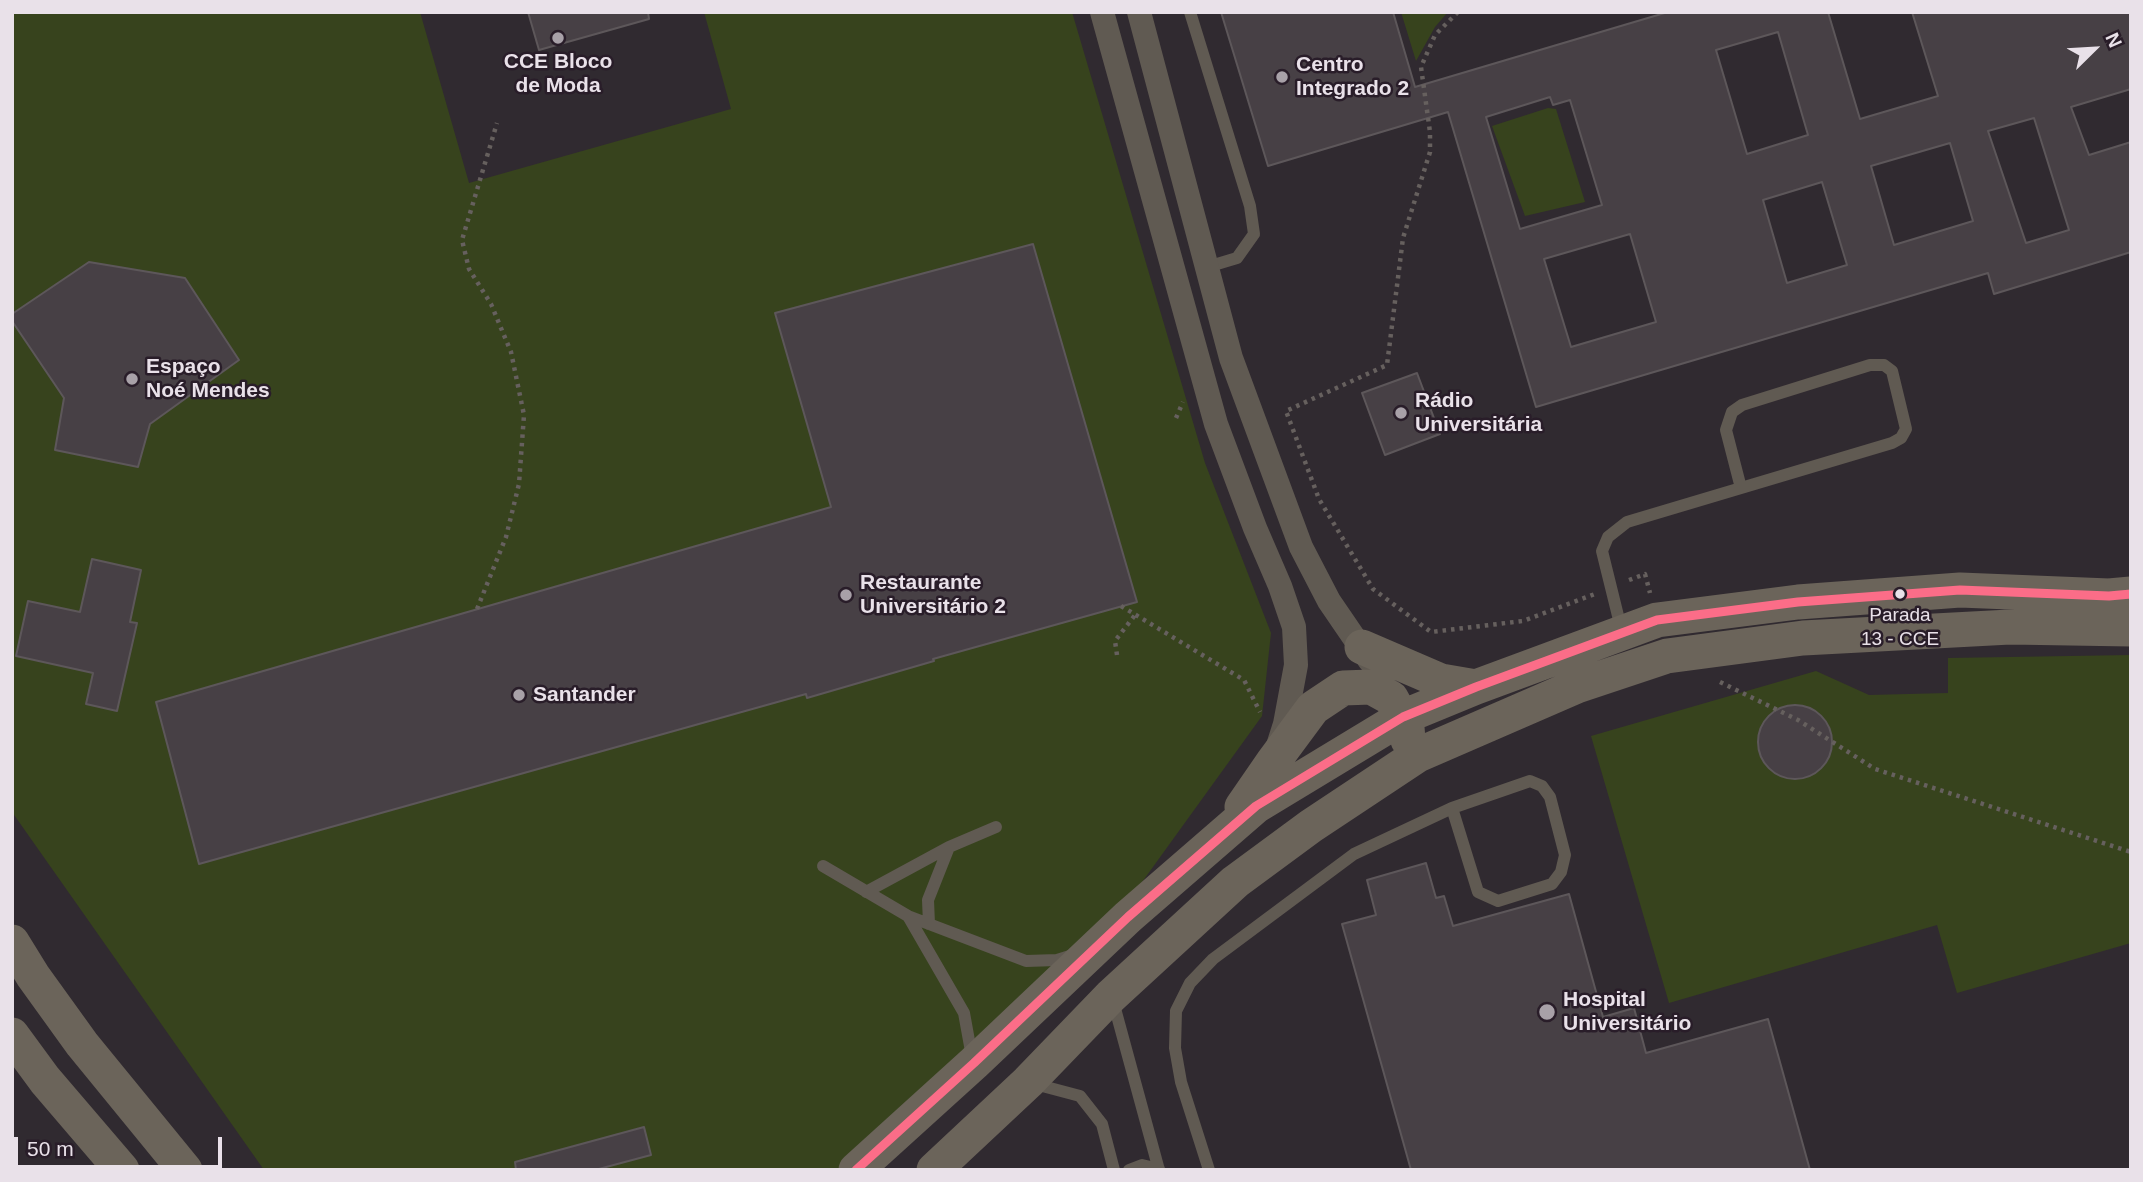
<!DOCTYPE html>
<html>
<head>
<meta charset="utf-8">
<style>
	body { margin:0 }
	#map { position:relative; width:2143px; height:1182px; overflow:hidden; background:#302a30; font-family:Arial,sans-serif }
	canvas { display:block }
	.frame { position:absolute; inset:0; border:14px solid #e9e1e9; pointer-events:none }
	.north { position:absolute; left:2059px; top:14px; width:70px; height:70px; -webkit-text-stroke:5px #291d29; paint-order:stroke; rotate:66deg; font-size:19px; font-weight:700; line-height:28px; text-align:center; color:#e9e1e9 }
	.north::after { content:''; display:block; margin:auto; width:24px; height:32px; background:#e9e1e9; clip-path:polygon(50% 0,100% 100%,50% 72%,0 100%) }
	.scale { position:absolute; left:14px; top:1137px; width:208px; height:32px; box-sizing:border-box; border:4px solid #e9e1e9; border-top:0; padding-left:9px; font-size:21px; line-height:24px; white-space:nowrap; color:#e9e1e9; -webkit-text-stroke:5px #291d29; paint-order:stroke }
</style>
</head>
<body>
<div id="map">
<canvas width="2143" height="1182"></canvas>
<div class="frame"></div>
<div class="north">N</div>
<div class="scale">50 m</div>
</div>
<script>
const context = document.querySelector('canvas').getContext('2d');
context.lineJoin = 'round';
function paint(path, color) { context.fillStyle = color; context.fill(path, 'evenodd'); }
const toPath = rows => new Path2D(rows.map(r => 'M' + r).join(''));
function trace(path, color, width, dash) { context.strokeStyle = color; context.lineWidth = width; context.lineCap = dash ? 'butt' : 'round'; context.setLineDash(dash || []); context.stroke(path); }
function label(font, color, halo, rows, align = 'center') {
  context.font = font + ' Arial,sans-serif'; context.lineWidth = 5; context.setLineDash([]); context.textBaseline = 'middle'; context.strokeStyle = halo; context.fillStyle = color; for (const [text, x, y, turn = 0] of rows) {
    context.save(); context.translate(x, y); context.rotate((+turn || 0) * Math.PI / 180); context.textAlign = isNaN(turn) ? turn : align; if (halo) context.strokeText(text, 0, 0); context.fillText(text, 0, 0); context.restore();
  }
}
paint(toPath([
	[12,12,420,12,469,183,731,109,704,12,1072,12,1205,463,1271,633,1262,716,1119,914,844,1170,264,1170,12,812],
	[1401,12,1448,12,1435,27,1416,61],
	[1548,108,1556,109,1585,202,1525,216,1492,126],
	[2131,655,2131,943,1957,993,1937,925,1669,1003,1591,736,1816,671,1869,695,1948,693,1948,658]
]), '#37431d');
const building = toPath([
	[528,12,648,12,649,19,539,50,528,12],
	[1221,12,1393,12,1415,87,1668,12,1828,12,1860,119,1938,96,1912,12,2131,12,2131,89,2071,107,2089,155,2131,142,2131,252,1994,294,1988,273,1536,407,1448,112,1268,166,1221,12],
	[1778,32,1808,135,1747,154,1716,50,1778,32],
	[1550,97,1553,105,1570,100,1602,205,1520,229,1486,117,1550,97],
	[2034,118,2069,230,2026,243,1988,131,2034,118],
	[1950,143,1973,221,1894,245,1871,166,1950,143],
	[1822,182,1847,265,1787,283,1763,200,1822,182],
	[1630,234,1656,322,1571,347,1544,259,1630,234],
	[1033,244,1137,602,933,659,934,661,807,698,806,694,199,864,156,702,831,507,775,313,1033,244],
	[89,262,185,278,239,360,150,424,138,467,55,450,64,398,12,321,12,314,89,262],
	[1417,373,1440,434,1385,455,1362,393,1417,373],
	[92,559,141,570,130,622,137,623,117,711,86,704,93,673,16,656,28,601,80,612,92,559],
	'1758 742a37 37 0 1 1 74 0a37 37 0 1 1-74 0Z',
	[1426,863,1436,898,1444,896,1453,926,1569,894,1603,1017,1634,1008,1646,1053,1768,1019,1810,1170,1411,1170,1342,924,1376,915,1367,880,1426,863],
	[644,1127,651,1155,595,1170,516,1170,515,1162,644,1127]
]);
paint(building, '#474045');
trace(building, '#5d575a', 2);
trace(toPath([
	[1458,12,1435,35,1421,67,1430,132,1430,152,1403,238,1387,365,1286,411,1319,499,1373,589,1431,632,1523,621,1595,594],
	[1176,418,1183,402],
	[1629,580,1645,574,1650,593],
	[1121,606,1244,680,1260,712],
	[477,609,506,537,519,484,524,415,511,352,491,304,469,269,462,240,497,123],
	[1117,655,1115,641,1135,615],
	[1720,682,1798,720,1875,769,2131,852]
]), '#66605e', 4.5, [3.5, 5]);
trace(toPath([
	[1190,12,1250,206,1254,234,1237,258,1207,267],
	[1622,632,1602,551,1608,537,1627,522,1892,443,1901,438,1906,429,1892,371,1884,365,1870,365,1742,405,1732,412,1726,430,1741,488],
	[823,866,908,916,1026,961,1057,960,1073,955],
	[866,892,949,847,996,827],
	[908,916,964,1013,972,1057],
	[929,924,928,900,949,847],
	[1113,1001,1159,1170],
	[1031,1083,1080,1096,1102,1124,1114,1170],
	[1129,1170,1142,1165,1159,1169],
	[1209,1170,1181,1082,1175,1048,1176,1011,1190,983,1213,959,1354,854,1452,808,1530,781,1542,786,1550,797,1565,855,1561,872,1552,884,1498,901,1478,892,1452,808]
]), '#605a52', 12);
trace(toPath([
	[1102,12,1216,424,1255,528,1280,586,1294,627,1296,665,1285,724,1278,746],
	[1139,12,1231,358,1301,547,1329,601,1370,661]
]), '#605a52', 24);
trace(toPath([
	[1362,647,1441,681,1476,687],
	[1242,807,1273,762,1313,708,1343,688,1371,687,1391,698,1407,727,1408,740],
	[12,942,33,976,82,1044,185,1170],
	[12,1035,45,1080,122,1170],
	[856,1170,974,1063,1128,917,1256,806,1403,717,1476,687,1657,620,1798,602,1960,590,2109,596,2131,594],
	[934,1170,1028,1082,1111,996,1235,882,1311,826,1418,755,1577,686,1667,656,1803,638,2010,627,2131,629]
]), '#6b645a', 35);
trace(toPath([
	[856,1170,974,1063,1128,917,1256,806,1403,717,1476,687,1657,620,1798,602,1960,590,2109,596,2131,594]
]), '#fb6d88', 9);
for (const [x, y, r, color] of [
	[558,38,7,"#a8a1a8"],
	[1282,77,7,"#a8a1a8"],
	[132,379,7,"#a8a1a8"],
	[1401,413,7,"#a8a1a8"],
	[1900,594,6,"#e9e1e9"],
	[846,595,7,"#a8a1a8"],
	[519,695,7,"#a8a1a8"],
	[1547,1012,9,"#a8a1a8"]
]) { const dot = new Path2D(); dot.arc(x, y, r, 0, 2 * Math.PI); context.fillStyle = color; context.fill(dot); trace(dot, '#291d29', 2.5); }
label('19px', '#e9e1e9', '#291d29', [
	["Parada",1900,616],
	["13 - CCE",1900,640]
]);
label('bold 21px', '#e9e1e9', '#291d29', [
	["CCE Bloco",558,62,"center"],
	["de Moda",558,86,"center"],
	["Centro",1296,65],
	["Integrado 2",1296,89],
	["Espaço",146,367],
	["Noé Mendes",146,391],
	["Rádio",1415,401],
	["Universitária",1415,425],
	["Restaurante",860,583],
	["Universitário 2",860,607],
	["Santander",533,695],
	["Hospital",1563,1000],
	["Universitário",1563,1024]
], 'left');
</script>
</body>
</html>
